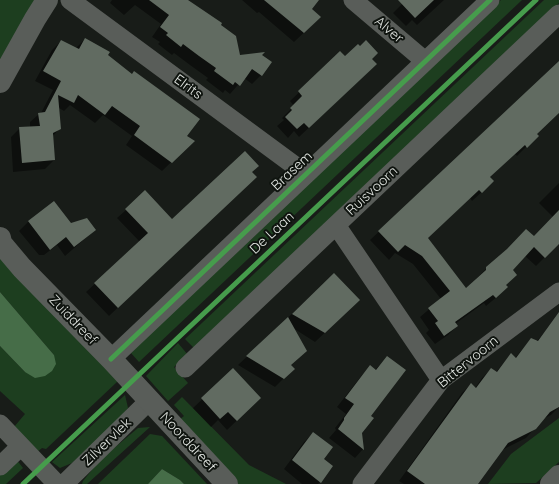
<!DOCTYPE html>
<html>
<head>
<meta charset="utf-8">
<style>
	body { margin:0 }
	canvas { display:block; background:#181c18 }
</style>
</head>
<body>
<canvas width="559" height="484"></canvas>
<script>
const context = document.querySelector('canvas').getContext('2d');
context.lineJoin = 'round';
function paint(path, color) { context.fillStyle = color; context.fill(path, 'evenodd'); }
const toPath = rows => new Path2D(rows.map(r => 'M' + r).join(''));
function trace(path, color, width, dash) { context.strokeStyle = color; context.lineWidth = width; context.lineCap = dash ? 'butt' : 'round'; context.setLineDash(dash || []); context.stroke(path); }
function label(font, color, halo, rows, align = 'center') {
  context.font = font + ' Quicksand,sans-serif'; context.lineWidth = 4; context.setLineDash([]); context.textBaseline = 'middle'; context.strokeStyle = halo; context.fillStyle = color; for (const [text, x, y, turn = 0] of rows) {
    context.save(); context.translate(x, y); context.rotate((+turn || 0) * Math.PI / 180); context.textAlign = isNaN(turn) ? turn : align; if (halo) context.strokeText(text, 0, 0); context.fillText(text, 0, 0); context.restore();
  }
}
paint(toPath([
	[0,0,35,0,0,64],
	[501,0,522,0,139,362,131,353,205,279],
	[544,0,559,0,559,3,194,348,185,339],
	[0,257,118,381,46,449,42,448,37,452,14,427,25,414,0,391,0,346,25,372,54,355,0,292],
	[178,343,188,355,174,367,188,383,168,401,146,376],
	[125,395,128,408,113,426,72,463,60,468,52,462],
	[182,397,249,465,286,484,238,484,179,420,184,416,174,405],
	[559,418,559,462,536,483,488,484,511,454],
	[150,427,87,484,82,484,83,481,100,460,138,428],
	[150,434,162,436,207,484,184,484,180,480,162,469,148,484,98,484],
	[16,459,23,468,6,484,0,484,0,474]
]), '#1d3e1f');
paint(toPath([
	[0,292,54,355,56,364,52,371,45,376,35,378,25,372,0,346],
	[162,469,180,480,184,484,148,484]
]), '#466d48');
paint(toPath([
	[112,0,186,0,220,25,239,56,261,55,270,62,261,75,252,84,244,78,230,94,225,90,223,93,206,80,208,78,190,65,174,53,172,55,158,44,160,42,152,37,161,24,135,5,124,15,110,3],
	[242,0,318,0,310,9,311,26,294,42,259,12,257,13],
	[406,0,444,0,417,25,412,20,406,26,393,13],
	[85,39,106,56,186,136,193,141,162,171,126,145,132,136,103,115,95,123,70,105,64,111,59,108,60,128,52,137,54,160,45,169,13,172,11,137,20,128,30,127,30,122,39,114,41,113,53,90,35,81,52,50,61,41,76,48],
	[340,53,345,58,367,73,299,137,294,131,288,138,277,126,284,120,282,118,294,106,290,101],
	[559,62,559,112,536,134,537,136,517,156,515,154,489,178,484,190,472,201,470,198,427,238,466,289,487,268,534,237,553,217,539,203,559,183,559,243,536,266,525,256,511,270,505,285,498,296,486,306,484,303,455,324,457,326,448,335,435,344,426,333,429,330,420,317,441,299,413,264,395,253,389,260,370,240],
	[251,172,247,186,109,316,86,292,140,242,117,218,126,210,172,221],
	[54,202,70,224,95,230,65,256,57,245,44,255,39,255,19,231,28,222],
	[334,274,350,309,315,342,293,328,290,366,293,369,275,387,238,365],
	[559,322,559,407,551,415,543,419,526,438,502,450,477,484,404,484,399,481,462,393,471,384,475,388,482,378,491,369,496,372,511,354,515,358,531,339,536,342,551,325],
	[387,357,370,416,361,433,363,449,355,458,329,438,336,430,335,428,346,414,337,407,362,375,371,366,375,370],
	[233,370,251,407,227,430,218,420,211,427,193,408],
	[313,433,323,459,320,482,318,484,302,484,284,469,304,442]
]), '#0007');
paint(toPath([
	[149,0,188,0,222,23,221,25,236,36,240,55,265,52,262,55,272,62,262,76,252,69,240,86,235,82,233,85,214,71,216,68,199,56,183,44,181,47,166,35,168,33,160,27,169,15],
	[264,0,319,0,312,9,321,17,304,33],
	[398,0,434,0,415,18],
	[85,38,110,52,108,55,132,74,134,71,200,119,187,136,195,141,172,163,134,135,140,126,112,106,105,115,78,95,74,103,58,95,61,129,53,133,55,160,22,163,19,127,40,126,38,113,45,112,61,81,43,71,61,40,79,49],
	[366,40,378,53,372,59,377,64,309,128,304,123,297,129,285,117,292,110,290,108,302,96,298,91,340,51,345,56,358,44,360,46],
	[559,61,559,113,537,134,539,136,527,148,525,145,490,177,494,181,482,193,479,190,428,238,466,288,486,270,486,267,507,249,526,229,534,236,559,210,559,244,545,258,534,247,513,270,517,275,506,285,508,287,496,298,493,295,455,322,458,326,444,336,435,323,438,321,428,308,450,291,422,256,405,245,398,252,378,231],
	[245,151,259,166,252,172,257,177,118,308,94,283,148,233,125,209,145,190,172,219],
	[54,201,71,223,87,218,96,230,74,247,66,237,50,250,28,221],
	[334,273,360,300,325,333,292,314],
	[559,312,559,407,550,412,536,429,508,443,478,484,425,484,407,471,471,383,476,388,491,368,497,372,511,353,516,358,531,338,538,341],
	[288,317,307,351,291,365,295,369,284,379,246,356],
	[387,356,406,370,371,416,374,418,362,433,364,450,338,429,344,420,344,418,354,404,345,398,370,365,376,370],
	[233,368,261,398,237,421,228,412,220,419,201,398],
	[313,432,333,447,324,459,333,466,321,483,292,460]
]), '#616b61');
trace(toPath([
	[70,0,306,174],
	[353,0,425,61],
	[336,225,441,380],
	[111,359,490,0],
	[185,368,559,14],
	[0,424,57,484],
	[0,466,21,446],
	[64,484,150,400],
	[362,484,441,380,559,292]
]), '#595d59', 19);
trace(toPath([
	[0,82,35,19,47,0],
	[0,238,1,243,22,268,111,359,227,484],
	[551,484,559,476]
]), '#595d59', 22);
trace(toPath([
	[111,359,490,0],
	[23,484,536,0]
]), '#469c4c', 5);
label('14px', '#e3e7e3', '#0f140f', [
	["Alver",389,30,40],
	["Elrits",188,87,36],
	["Brasem",292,171,-43],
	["Ruisvoorn",372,191,-43],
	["De Laan",272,233,-43],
	["Zuiddreef",73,320,46],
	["Bittervoorn",468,362,-39],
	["Zilvervlek",107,442,-44],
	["Noorddreef",188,442,47]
]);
</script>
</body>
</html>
